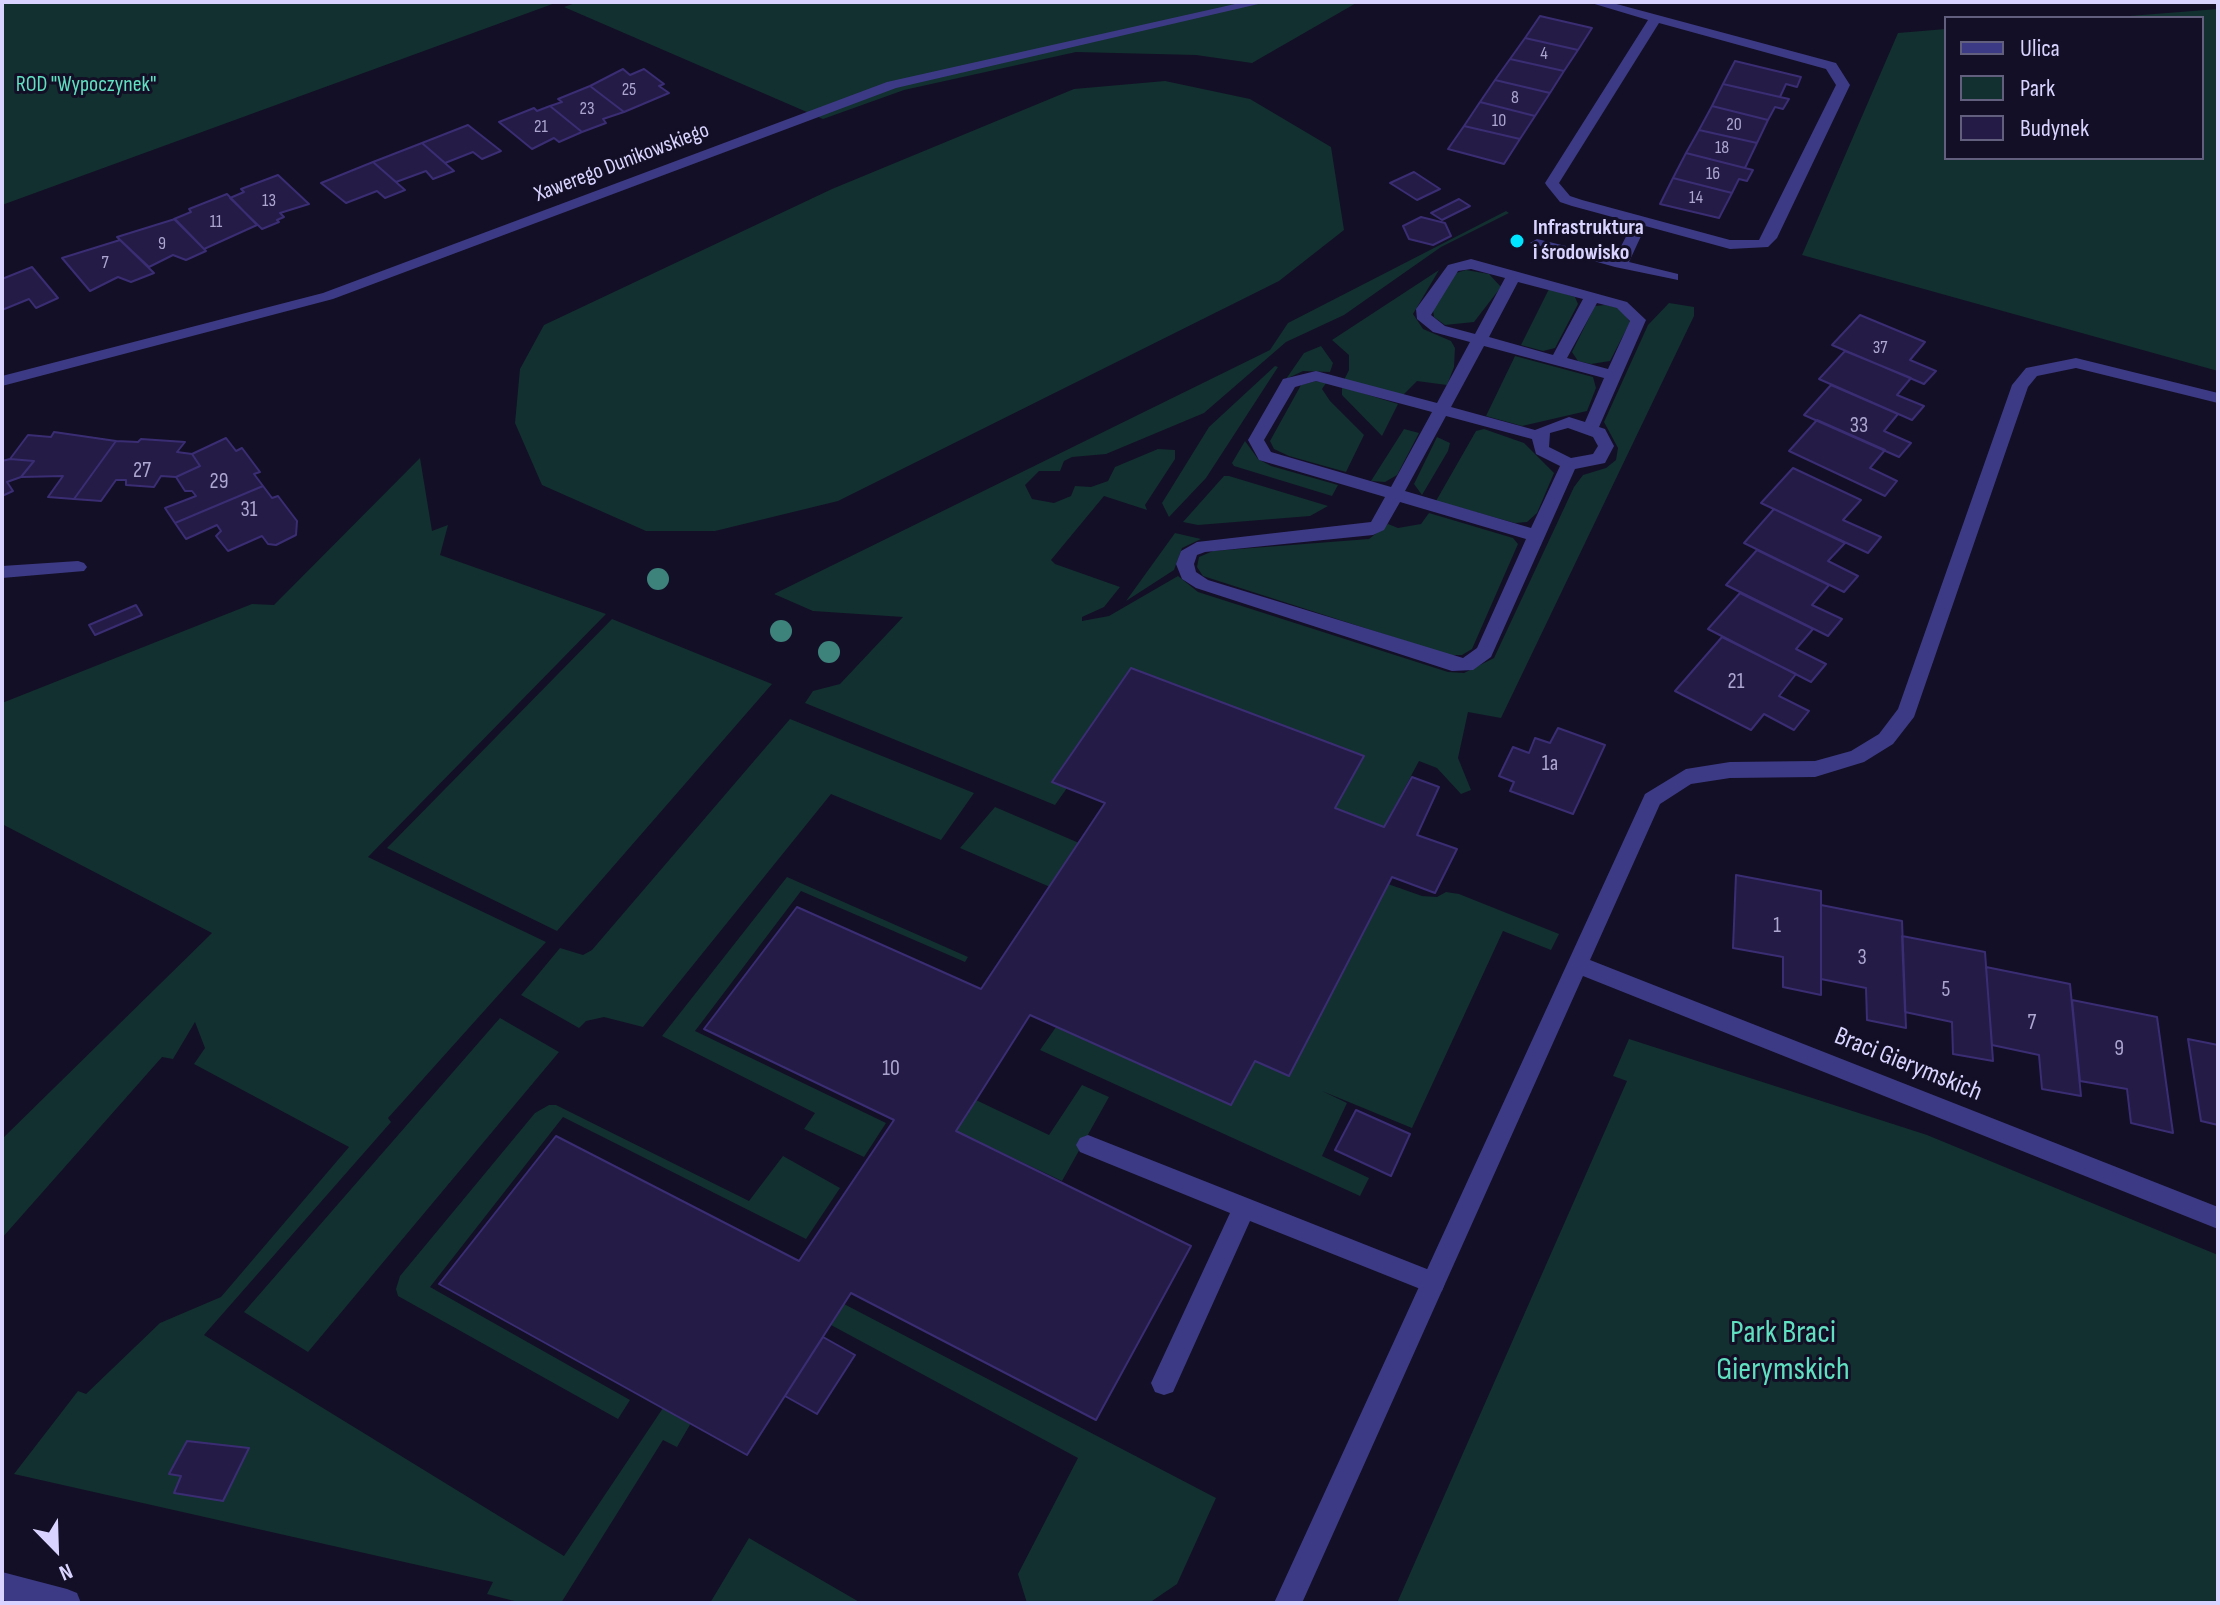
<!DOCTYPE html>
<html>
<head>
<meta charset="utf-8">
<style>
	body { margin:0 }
	#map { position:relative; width:2220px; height:1605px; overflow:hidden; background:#130f26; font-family:"Sofia Sans Condensed",sans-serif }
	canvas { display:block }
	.frame { position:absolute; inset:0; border:4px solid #d9d4ff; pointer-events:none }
	.legend { position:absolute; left:1944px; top:16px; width:260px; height:144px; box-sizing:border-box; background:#130f26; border:2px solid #625e7d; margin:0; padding:10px 14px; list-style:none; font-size:24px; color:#d9d4ff }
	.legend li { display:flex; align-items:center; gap:16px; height:40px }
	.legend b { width:40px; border:2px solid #625e7d }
	.north { position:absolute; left:16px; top:1509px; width:80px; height:80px; -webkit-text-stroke:6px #130f26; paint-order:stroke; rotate:157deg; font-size:22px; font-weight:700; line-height:32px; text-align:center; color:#d9d4ff }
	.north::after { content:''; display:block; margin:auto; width:28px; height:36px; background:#d9d4ff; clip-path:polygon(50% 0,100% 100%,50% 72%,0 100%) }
</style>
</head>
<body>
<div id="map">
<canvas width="2220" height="1605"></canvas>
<div class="frame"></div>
<ul class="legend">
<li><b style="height:10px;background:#3d3a85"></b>Ulica</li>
<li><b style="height:22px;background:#12302f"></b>Park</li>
<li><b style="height:22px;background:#241b47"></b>Budynek</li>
</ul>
<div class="north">N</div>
</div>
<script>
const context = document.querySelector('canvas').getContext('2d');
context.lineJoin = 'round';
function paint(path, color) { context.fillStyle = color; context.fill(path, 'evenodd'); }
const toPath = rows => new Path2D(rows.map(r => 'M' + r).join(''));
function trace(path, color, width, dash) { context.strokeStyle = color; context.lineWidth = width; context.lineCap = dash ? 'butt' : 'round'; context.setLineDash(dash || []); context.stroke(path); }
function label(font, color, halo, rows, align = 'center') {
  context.font = font + ' "Sofia Sans Condensed",sans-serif'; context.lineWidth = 6; context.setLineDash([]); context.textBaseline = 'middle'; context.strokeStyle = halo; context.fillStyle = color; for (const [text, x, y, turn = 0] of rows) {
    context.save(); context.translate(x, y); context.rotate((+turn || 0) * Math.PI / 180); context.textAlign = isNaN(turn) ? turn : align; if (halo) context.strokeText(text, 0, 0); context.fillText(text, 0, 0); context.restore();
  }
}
paint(toPath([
	[2,2,558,2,2,205],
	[578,2,1358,2,1252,63,1196,55,1076,52,904,90,823,119,564,7],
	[2218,9,2218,371,1802,255,1898,33,1946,29,1946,158,2202,158,2202,18,2104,18],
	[1165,81,1250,99,1331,147,1344,230,1279,281,838,501,715,531,646,531,542,485,515,423,520,369,544,325,832,189,1074,89],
	[1506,211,1509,213,1441,247,1344,315,1286,342,1204,413,1106,454,1072,457,1064,461,1060,471,1039,471,1025,485,1032,499,1054,503,1071,496,1075,486,1091,487,1108,481,1115,467,1158,449,1175,450,1175,459,1145,505,1147,510,1104,496,1051,560,1055,564,1120,587,1104,607,1082,617,1082,621,1109,616,1178,576,1198,592,1448,672,1464,673,1494,658,1574,487,1583,475,1606,468,1616,460,1618,448,1604,422,1648,325,1669,303,1694,307,1694,316,1501,718,1468,712,1458,758,1471,790,1461,794,1437,768,1419,761,1384,827,1335,808,1364,756,1131,668,1052,781,1067,788,1055,805,805,703,813,691,840,684,903,617,813,611,774,594,1270,350,1288,323],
	[1439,270,1413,314,1423,329,1451,341,1455,348,1454,367,1447,385,1417,381,1402,396,1344,380,1349,370,1349,355,1332,340],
	[1466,270,1489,274,1501,287,1474,322,1445,325,1434,317,1433,310,1456,273],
	[1549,289,1575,297,1578,304,1555,348,1543,351,1521,345],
	[1605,305,1620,308,1630,322,1610,361,1591,364,1578,361,1572,352,1595,306],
	[1321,346,1333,363,1330,372,1303,371,1286,379,1304,353],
	[1515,356,1593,377,1596,388,1587,411,1522,426,1486,416],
	[1275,366,1278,367,1206,478,1169,517,1162,503,1209,427],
	[1316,381,1326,383,1322,389,1330,401,1364,435,1346,472,1289,456,1274,449,1270,441,1301,385],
	[1342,387,1398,404,1382,436,1342,395],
	[1404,429,1419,433,1397,475,1385,482,1371,481],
	[1484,429,1524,443,1554,473,1537,513,1527,522,1515,523,1436,501,1476,431],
	[1437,437,1450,443,1448,451,1422,495,1414,484],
	[1245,441,1258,459,1271,466,1338,485,1332,496,1234,466,1232,463],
	[420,458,432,531,448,525,440,555,606,614,368,857,546,942,388,1118,391,1122,204,1335,564,1556,663,1408,691,1423,677,1447,663,1440,561,1603,522,1603,487,1594,493,1582,14,1474,78,1391,86,1394,160,1323,221,1297,349,1147,194,1064,205,1048,195,1022,173,1059,162,1057,2,1238,2,1139,212,933,2,824,2,703,252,604,274,605],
	[1224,476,1229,476,1328,506,1310,516,1198,525,1183,522],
	[1429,513,1513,538,1518,544,1472,649,1462,655,1449,655,1203,576,1197,567,1199,557,1213,551,1369,539,1388,524,1398,528,1421,524],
	[1175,533,1201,539,1182,548,1174,570,1126,601],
	[612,619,772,684,557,931,387,848],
	[790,719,974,793,941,840,831,794,643,1027,604,1017,586,1021,579,1028,521,995,560,948,583,955,592,950],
	[995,807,1079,843,1050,887,960,848],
	[787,877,968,957,965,962,801,891,695,1031,886,1123,864,1157,804,1129,815,1113,662,1036],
	[1388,884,1422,896,1437,897,1446,892,1459,894,1559,934,1551,950,1503,931,1412,1128,1322,1091,1347,1103,1322,1156,1369,1178,1360,1196,1040,1050,1056,1027,1231,1105,1255,1061,1289,1076],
	[500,1018,559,1052,308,1352,244,1312],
	[1629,1039,1927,1135,2218,1255,2218,1603,1397,1603,1627,1081,1613,1076],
	[1082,1085,1109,1097,1062,1181,956,1131,976,1100,1049,1135],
	[549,1105,556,1105,749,1201,783,1156,840,1188,806,1239,563,1117,430,1287,630,1400,618,1419,398,1296,396,1289,400,1276,535,1113],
	[844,1304,1216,1498,1177,1584,1149,1603,1027,1603,1018,1574,1078,1458,831,1325],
	[749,1538,861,1603,710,1603]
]), '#12302f');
const building = toPath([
	[1540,16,1592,28,1578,50,1525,38,1540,16],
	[1525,38,1578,50,1564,71,1510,59,1525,38],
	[1510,59,1564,71,1550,93,1495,80,1510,59],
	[1735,61,1801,77,1797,87,1786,84,1780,97,1723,84,1735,61],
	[623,69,630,75,644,69,664,84,659,86,669,93,624,112,590,86,623,69],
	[1495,80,1550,93,1535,116,1480,102,1495,80],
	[1723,84,1780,97,1789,99,1783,109,1775,107,1768,120,1712,106,1723,84],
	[590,86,624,112,603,119,606,123,582,132,550,106,562,102,558,99,590,86],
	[1480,102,1535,116,1520,139,1464,126,1480,102],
	[550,106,582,132,559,142,554,138,532,149,499,122,534,108,537,111,550,106],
	[1712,106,1768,120,1757,143,1699,130,1712,106],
	[468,125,501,151,482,159,473,152,445,163,422,143,468,125],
	[1464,126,1520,139,1504,164,1448,149,1464,126],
	[1699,130,1757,143,1745,168,1686,153,1699,130],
	[422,143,454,171,433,179,426,171,396,182,373,162,422,143],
	[1686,153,1745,168,1753,170,1747,181,1739,179,1732,193,1673,178,1686,153],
	[373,162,405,190,385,198,377,191,346,203,321,183,373,162],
	[1414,172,1440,189,1417,200,1390,183,1414,172],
	[278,175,309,204,280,213,284,217,277,220,279,222,262,229,230,198,244,192,241,189,278,175],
	[1673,178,1732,193,1719,218,1660,204,1673,178],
	[227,194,257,225,204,249,174,219,191,212,189,209,227,194],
	[1459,199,1470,206,1442,220,1431,213,1459,199],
	[1421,217,1445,223,1451,236,1433,245,1409,239,1403,226,1421,217],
	[175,219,206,251,186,260,173,255,149,267,117,237,175,219],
	[120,240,154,273,131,282,118,277,90,291,62,258,120,240],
	[32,267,58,298,36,308,29,299,2,310,2,279,32,267],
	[1860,315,1925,342,1910,360,1936,371,1924,384,1832,345,1860,315],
	[1845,351,1911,378,1897,395,1924,406,1912,420,1819,379,1845,351],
	[1831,385,1898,414,1884,431,1911,443,1899,457,1804,415,1831,385],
	[1817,420,1885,450,1870,468,1897,481,1885,496,1789,451,1817,420],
	[54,432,116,441,74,499,48,497,63,476,21,477,34,461,10,459,28,435,51,437,54,432],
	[226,438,236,451,242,448,260,472,254,474,263,486,175,523,165,508,196,496,192,491,185,491,176,477,200,466,192,454,226,438],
	[141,439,185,442,177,452,192,454,200,466,176,477,161,476,154,487,126,485,126,480,116,480,101,501,74,499,116,441,138,442,141,439],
	[10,459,34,461,21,477,7,482,13,491,2,496,2,461,10,459],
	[1793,468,1861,500,1843,520,1881,537,1868,553,1761,503,1793,468],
	[263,486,272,498,278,496,297,521,296,535,276,545,268,544,262,536,228,551,216,536,221,531,217,525,186,539,175,523,263,486],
	[1774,509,1845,543,1828,561,1858,576,1844,592,1744,543,1774,509],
	[1757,550,1829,585,1812,605,1842,619,1828,636,1726,585,1757,550],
	[1740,593,1813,629,1796,649,1826,664,1811,682,1708,629,1740,593],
	[136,605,142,615,95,635,89,625,136,605],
	[1722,637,1796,674,1779,696,1809,711,1794,730,1764,714,1751,730,1675,691,1722,637],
	[1131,668,1364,756,1335,808,1384,827,1412,777,1439,787,1417,835,1457,849,1435,893,1392,877,1289,1076,1255,1061,1231,1105,1030,1015,976,1100,956,1131,1191,1246,1096,1420,851,1293,747,1455,439,1284,556,1136,799,1261,894,1120,704,1029,797,907,981,989,1105,803,1052,782,1131,668],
	[1558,728,1605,745,1573,814,1510,791,1514,782,1499,776,1513,747,1529,753,1535,738,1550,743,1558,728],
	[1736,875,1821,891,1821,995,1783,987,1783,957,1733,948,1736,875],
	[1821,905,1902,921,1906,1028,1867,1020,1866,988,1821,979,1821,905],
	[1902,936,1985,952,1993,1061,1953,1054,1952,1022,1905,1012,1902,936],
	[1986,967,2070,984,2081,1096,2042,1089,2039,1055,1992,1045,1986,967],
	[2072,1000,2157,1017,2173,1133,2131,1123,2127,1089,2080,1081,2072,1000],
	[2188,1039,2218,1045,2218,1125,2201,1121,2188,1039],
	[1356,1110,1410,1134,1391,1176,1335,1150,1356,1110],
	[823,1337,855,1355,817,1414,785,1396,823,1337],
	[187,1441,249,1448,223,1501,174,1493,181,1476,169,1474,187,1441]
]);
paint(building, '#241b47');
trace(building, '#3b2d73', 2);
paint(toPath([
	[1641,217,1648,221,1629,262,1678,274,1678,280,1615,267,1530,243,1537,239,1615,258,1634,221,1641,217],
	[1471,259,1627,302,1646,320,1599,427,1605,429,1614,446,1605,463,1575,469,1491,657,1473,670,1452,671,1196,588,1182,579,1176,564,1181,551,1197,542,1371,522,1385,497,1259,460,1248,440,1283,379,1316,371,1437,403,1470,342,1433,332,1417,319,1416,309,1448,265,1471,259],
	[1471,269,1505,278,1475,334,1445,326,1431,315,1458,271,1471,269],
	[1518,282,1583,299,1553,355,1489,337,1518,282],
	[1597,303,1617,308,1630,321,1608,369,1567,358,1597,303],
	[1484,346,1604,378,1585,422,1569,417,1535,430,1451,407,1484,346],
	[1316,381,1432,412,1391,487,1271,452,1264,440,1295,387,1316,381],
	[1446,416,1532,439,1536,454,1560,466,1531,528,1405,491,1446,416],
	[1568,428,1593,437,1598,446,1593,454,1571,458,1549,447,1550,433,1568,428],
	[1400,502,1526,539,1477,648,1463,658,1208,580,1196,572,1194,564,1197,555,1205,552,1373,535,1384,530,1400,502],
	[78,561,84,563,87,567,84,571,2,578,2,566,78,561],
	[1088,1135,1442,1275,1445,1283,1442,1291,1433,1294,1250,1221,1173,1392,1164,1395,1155,1392,1151,1383,1230,1213,1080,1152,1076,1145,1080,1138,1088,1135]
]), '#3d3a85');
paint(toPath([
	[1244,2,1267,2,896,88,333,299,2,386,2,376,323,293,887,82,1244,2],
	[1588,2,1609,2,1836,63,1850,85,1777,238,1768,247,1730,249,1572,206,1560,202,1547,186,1545,183,1648,20,1588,2],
	[1659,23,1826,69,1836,85,1759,240,1730,240,1582,200,1570,196,1559,183,1659,23],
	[2076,358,2218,393,2218,403,2076,368,2037,376,2028,387,1914,717,1893,744,1864,762,1815,777,1730,778,1691,784,1660,804,1590,960,2218,1207,2218,1229,1583,976,1302,1603,1274,1603,1645,794,1686,769,1730,762,1815,761,1851,751,1879,734,1898,709,2012,385,2026,368,2076,358],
	[2,1572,67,1589,77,1593,81,1603,15,1603,2,1600,2,1572]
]), '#3d3a85');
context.fillStyle = '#3d827b';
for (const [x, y] of [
	[658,579],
	[781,631],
	[829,652]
]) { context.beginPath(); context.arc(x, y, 11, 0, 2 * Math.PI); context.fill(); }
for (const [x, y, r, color] of [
	[1517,241,8,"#00e5ff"]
]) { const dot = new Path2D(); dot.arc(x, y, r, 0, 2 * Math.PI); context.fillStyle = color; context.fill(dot); trace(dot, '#130f26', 3); }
label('18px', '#aca6d1', null, [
	["4",1544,54],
	["25",629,90],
	["8",1515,98],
	["23",587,109],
	["10",1499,121],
	["20",1734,125],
	["21",541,127],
	["18",1722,148],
	["16",1713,174],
	["14",1696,198],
	["13",269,201],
	["11",216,222],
	["9",162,244],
	["7",105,263],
	["37",1880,348]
]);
label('22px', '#5fe0c0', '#130f26', [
	["ROD \"Wypoczynek\"",86,85]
]);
label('22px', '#d9d4ff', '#130f26', [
	["Xawerego Dunikowskiego",622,163,-21]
]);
label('bold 22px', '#d9d4ff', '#130f26', [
	["Infrastruktura",1533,228],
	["i środowisko",1533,253]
], 'left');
label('22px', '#aca6d1', null, [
	["33",1859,426],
	["27",142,471],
	["29",219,482],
	["31",249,510],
	["21",1736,682],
	["1a",1550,764],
	["1",1777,926],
	["3",1862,958],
	["5",1946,990],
	["7",2032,1023],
	["9",2119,1049],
	["10",891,1069]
]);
label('26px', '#d9d4ff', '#130f26', [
	["Braci Gierymskich",1908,1065,22]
]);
label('32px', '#5fe0c0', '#130f26', [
	["Park Braci",1783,1334],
	["Gierymskich",1783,1371]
]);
</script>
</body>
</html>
